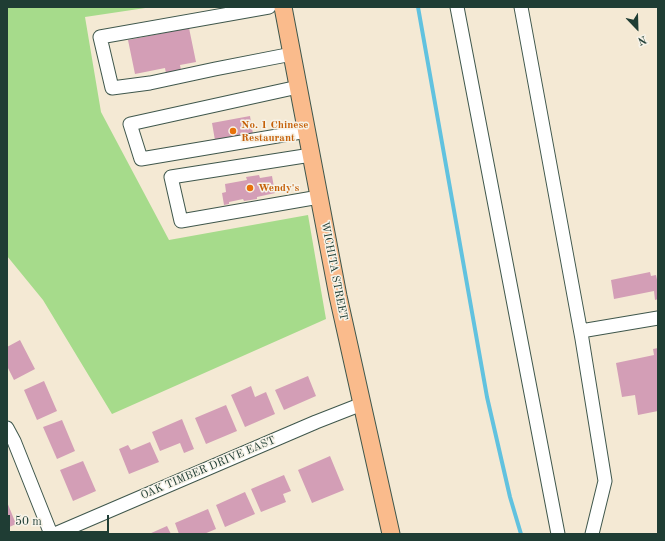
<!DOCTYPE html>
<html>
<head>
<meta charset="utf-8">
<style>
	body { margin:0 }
	#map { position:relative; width:665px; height:541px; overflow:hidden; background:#f4e9d4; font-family:"Old Standard TT",serif }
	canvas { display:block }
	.frame { position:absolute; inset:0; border:8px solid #1f3d34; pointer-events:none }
	.north { position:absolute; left:617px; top:8px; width:40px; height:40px; -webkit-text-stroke:3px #f7f3e8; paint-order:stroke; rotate:157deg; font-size:11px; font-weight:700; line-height:16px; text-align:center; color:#1f3d34 }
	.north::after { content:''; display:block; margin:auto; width:14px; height:18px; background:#1f3d34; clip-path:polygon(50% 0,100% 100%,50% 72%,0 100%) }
	.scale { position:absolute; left:8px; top:515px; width:101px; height:18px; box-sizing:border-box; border:2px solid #1f3d34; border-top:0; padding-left:5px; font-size:12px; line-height:14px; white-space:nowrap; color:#1f3d34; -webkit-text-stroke:3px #f7f3e8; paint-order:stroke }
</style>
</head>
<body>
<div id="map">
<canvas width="665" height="541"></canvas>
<div class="frame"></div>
<div class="north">N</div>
<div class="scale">50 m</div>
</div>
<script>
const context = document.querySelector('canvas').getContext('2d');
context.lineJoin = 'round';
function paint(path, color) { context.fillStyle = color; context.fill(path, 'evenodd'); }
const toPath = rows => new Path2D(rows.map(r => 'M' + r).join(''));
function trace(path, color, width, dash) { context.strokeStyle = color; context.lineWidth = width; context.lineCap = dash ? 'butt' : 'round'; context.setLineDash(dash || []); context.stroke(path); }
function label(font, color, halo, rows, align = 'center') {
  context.font = font + ' "Old Standard TT",serif'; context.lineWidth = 3; context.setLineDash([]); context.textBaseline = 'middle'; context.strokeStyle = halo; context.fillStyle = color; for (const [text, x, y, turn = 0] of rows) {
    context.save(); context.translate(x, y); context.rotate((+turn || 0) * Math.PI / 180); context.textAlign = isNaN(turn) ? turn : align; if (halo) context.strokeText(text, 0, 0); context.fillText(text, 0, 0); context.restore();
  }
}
paint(toPath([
	[7,7,152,7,85,17,101,112,169,240,308,215,326,319,112,414,43,300,7,256]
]), '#a6db8b');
trace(toPath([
	[418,7,487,397,510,497,521,534]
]), '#61c2df', 4);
paint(toPath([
	[189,28,196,62,180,65,182,75,167,79,165,68,135,74,128,40],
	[250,116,254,140,216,146,212,123],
	[259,175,260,178,272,176,275,193,257,197,257,199,244,201,243,199,229,202,229,204,224,205,222,193,226,192,225,184,247,180,246,177],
	[650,272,651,276,656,275,658,284,658,299,655,300,654,291,614,299,611,280],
	[20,340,35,369,14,380,7,366,7,347],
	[658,348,658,411,638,415,635,395,622,397,616,363,654,355,653,349],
	[308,376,316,396,284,410,275,390],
	[44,381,57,411,37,420,24,390],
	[251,386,255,397,266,392,275,414,245,427,231,395],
	[226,405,237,431,206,444,195,418],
	[182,419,194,449,184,453,180,443,160,451,152,432],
	[62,420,75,451,57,459,43,427],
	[150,442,159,462,129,474,119,449,128,445,131,450],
	[330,456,344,490,312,503,298,470],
	[83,461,96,491,73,501,60,470],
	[284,475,291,491,283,494,286,502,261,512,251,489],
	[245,492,255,514,225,527,216,505],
	[7,502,16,524,7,528],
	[208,509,216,529,204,534,179,534,175,523],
	[167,526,171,534,149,534]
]), '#d39eb6');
const minor = toPath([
	[269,7,100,37,112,88,150,83,215,69,292,54],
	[457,7,558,534],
	[521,7,582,339,605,481,592,534],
	[298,87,130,124,141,159,307,131],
	[311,155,171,177,181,221,319,197],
	[581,331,658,318],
	[7,428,14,441,51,534],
	[55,534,316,422,362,404]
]);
const major = toPath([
	[283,7,338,296,391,534]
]);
trace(minor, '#3f574c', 15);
trace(major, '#3f574c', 19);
trace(minor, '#fff', 13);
trace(major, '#fabb8c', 17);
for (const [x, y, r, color] of [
	[233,131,4,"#e8710a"],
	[250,188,4,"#e8710a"]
]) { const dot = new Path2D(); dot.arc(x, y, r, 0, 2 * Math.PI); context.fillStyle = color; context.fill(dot); trace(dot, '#f7f3e8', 1.5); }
label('bold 11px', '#c56008', '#f7f3e8', [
	["No. 1 Chinese",241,125],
	["Restaurant",241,138],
	["Wendy's",258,188]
], 'left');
label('11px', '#1f3d34', '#f7f3e8', [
	["WICHITA STREET",334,271,79],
	["OAK TIMBER DRIVE EAST",208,468,-23]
]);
</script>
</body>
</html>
